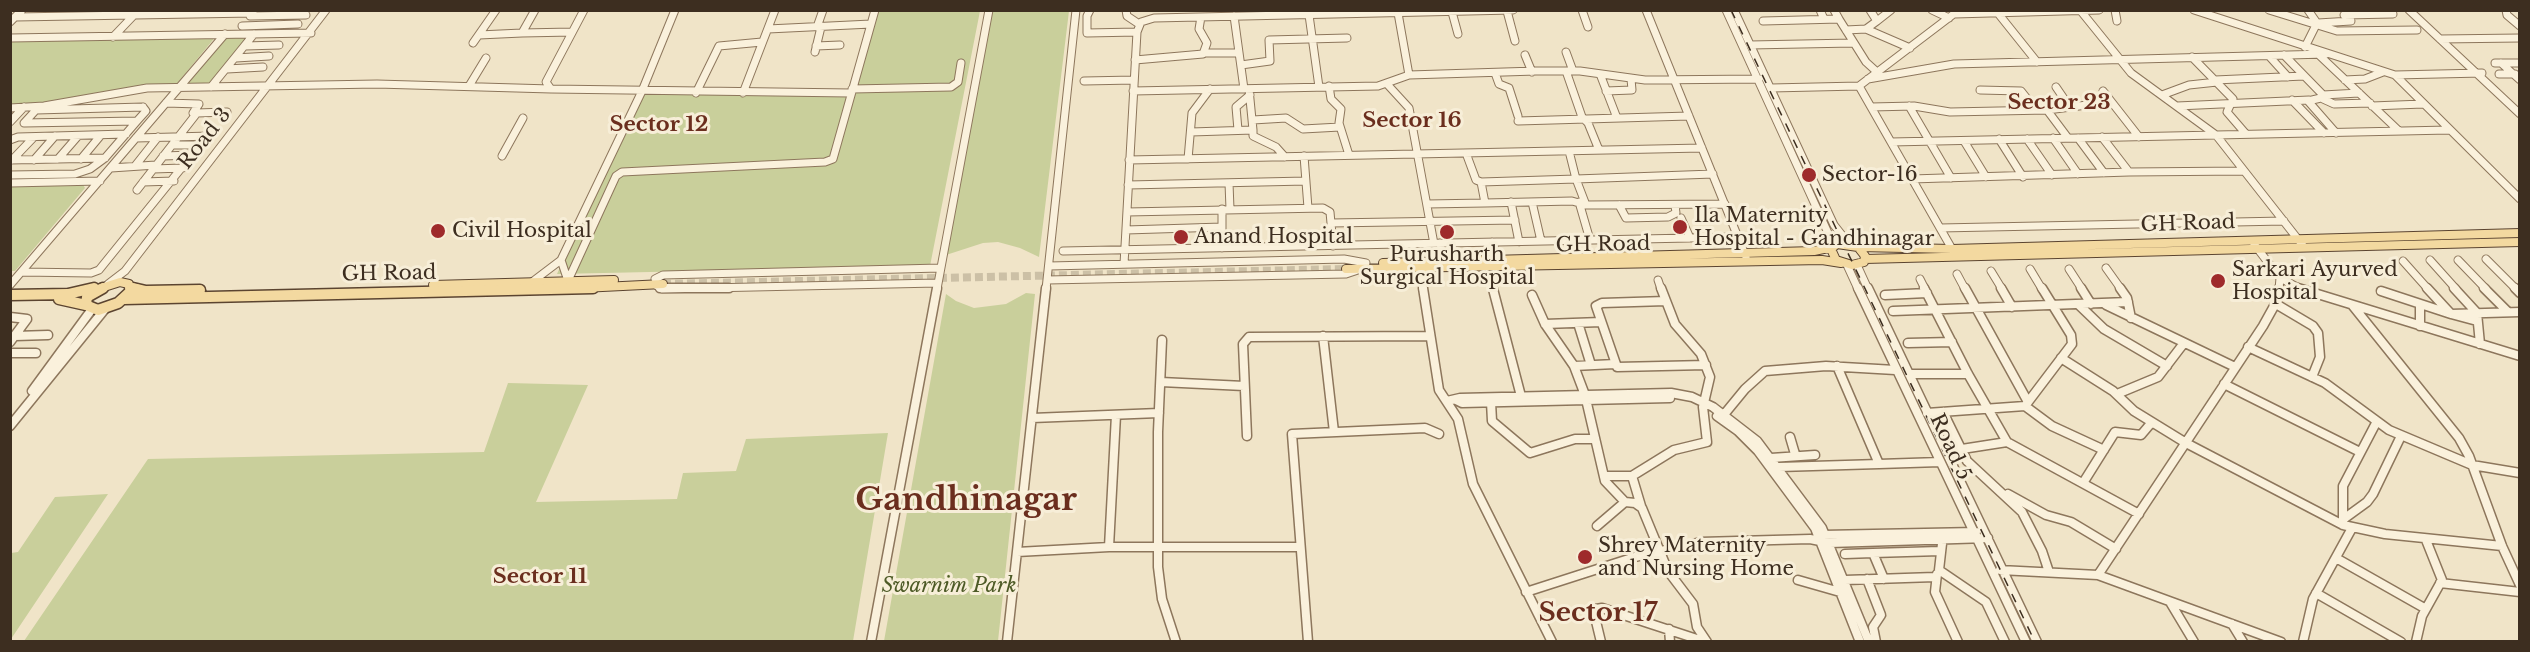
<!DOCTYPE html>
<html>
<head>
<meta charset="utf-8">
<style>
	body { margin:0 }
	#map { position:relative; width:2530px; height:652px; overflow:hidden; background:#f0e4c8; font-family:"Libre Baskerville",serif }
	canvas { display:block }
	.frame { position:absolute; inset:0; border:12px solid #3d2e20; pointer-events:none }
</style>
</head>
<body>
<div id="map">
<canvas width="2530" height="652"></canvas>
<div class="frame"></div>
</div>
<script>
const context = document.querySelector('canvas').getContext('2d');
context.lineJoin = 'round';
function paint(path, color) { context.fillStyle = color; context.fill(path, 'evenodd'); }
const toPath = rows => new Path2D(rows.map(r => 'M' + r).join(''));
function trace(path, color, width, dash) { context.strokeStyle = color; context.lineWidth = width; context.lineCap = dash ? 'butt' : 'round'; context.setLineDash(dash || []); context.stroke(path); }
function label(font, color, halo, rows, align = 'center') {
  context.font = font + ' "Libre Baskerville",serif'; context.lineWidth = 6; context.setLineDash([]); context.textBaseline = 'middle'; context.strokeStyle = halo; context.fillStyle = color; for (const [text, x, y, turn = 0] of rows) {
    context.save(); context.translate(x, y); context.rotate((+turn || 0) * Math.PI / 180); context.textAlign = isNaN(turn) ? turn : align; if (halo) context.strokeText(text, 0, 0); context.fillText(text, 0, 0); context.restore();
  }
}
paint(toPath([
	[877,11,980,11,930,266,557,274,637,93,851,96],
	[991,11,1069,11,1039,257,1020,248,998,242,983,243,946,255],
	[217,35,175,86,11,106,10,40],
	[251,35,211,85,179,85,220,36],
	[82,183,85,188,15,271,11,271,10,185],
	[1026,293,1035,294,998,641,884,641,946,294,956,301,974,308,1006,304],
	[508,383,588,385,536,502,677,499,683,473,736,471,746,439,888,433,853,641,24,641,148,459,484,452],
	[108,494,11,639,11,553,18,552,55,497]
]), '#c9cf9b');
trace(toPath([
	[663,284,1346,269]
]), '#ccc0a6', 8, [8, 4]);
const minorFar1 = toPath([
	[535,10,522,33,572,32],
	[584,10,546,82,551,89,851,93],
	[1090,10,1087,16,1087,33,1137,32],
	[1126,10,1127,16,1139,24],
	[1582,10,1588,27],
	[1646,10,1746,257],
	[1726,10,1834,246],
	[1734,10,1834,225,1849,244],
	[1820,10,1824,19],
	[1932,10,1949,18],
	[2080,10,2131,73,2216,135,2304,247],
	[2115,10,2117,21],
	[2194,10,2395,75],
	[2269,10,2337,31,2417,30],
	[2409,10,2520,114],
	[2506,10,2507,15,2520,26],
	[1507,11,1515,41],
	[1452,12,1458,34],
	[1997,12,2037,62],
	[1398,13,1409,75],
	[1954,14,2099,10],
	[1309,15,1319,87],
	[2344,15,2393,14],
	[250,16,306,15],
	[1234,16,1244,89],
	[15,17,253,13],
	[1839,19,1866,62,1877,72],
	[1763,21,1839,19,1834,10],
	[1877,21,1891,10],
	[10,22,22,10],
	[2318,23,2351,21],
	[242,26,298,24],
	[817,27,823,10],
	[768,29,871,24],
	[1866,29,1910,48],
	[1846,30,1866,29,1877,21,1870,10],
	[479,35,522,33],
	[113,37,135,14],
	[10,38,311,33],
	[2440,39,2520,38],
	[473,43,496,10],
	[1750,45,1853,43],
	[245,46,279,45],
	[816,46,840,45],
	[2305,47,2317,23,2308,10],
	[815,52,821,27],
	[1566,52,1573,71],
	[1205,53,1239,53],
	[2318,54,2399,131],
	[1525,55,1532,72],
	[2284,55,2325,97,2308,101,2336,133],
	[2269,56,2288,77],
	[2192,57,2233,99,2227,112,2246,134],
	[236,58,269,56],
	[1135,60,1203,54,1207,43,1199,29,1201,17],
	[2495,63,2520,63],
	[2501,63,2520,80],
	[1241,65,1270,61,1269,40,1347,38],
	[227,69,263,67],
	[1566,71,1582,117,1588,123,1599,150],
	[1495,73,1499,84,1509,88,1518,116],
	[2482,73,2395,75,2520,199],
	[1600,74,1617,118],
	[2499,74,2515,74],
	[1868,79,1954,64,2326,54],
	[2215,80,2304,76],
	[2345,80,2365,79,2383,72],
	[1084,81,1134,80],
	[1387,84,1409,108,1434,244],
	[469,86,486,58],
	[1329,86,1331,99,1341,109,1339,123,1349,155],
	[1859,86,1956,256],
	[211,87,254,34],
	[2056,87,2069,106],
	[1771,88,1859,86,1959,10],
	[852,89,951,87,958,82,961,63],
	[1980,90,2021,91,2036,110],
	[1133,91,1378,86,1409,75,1536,71,1580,71,1645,80,1759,79],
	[1606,91,1632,90,1631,79],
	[2103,91,2139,137],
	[696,93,719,46,762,42],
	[743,93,775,10],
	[2162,95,2189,85,2217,82],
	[2323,95,2359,93],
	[2323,99,2334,104,2370,103],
	[2292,100,2324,133],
	[166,103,199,104,193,113,197,113,172,145],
	[1909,106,1951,178],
	[2177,106,2309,100],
	[2372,106,2423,104],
	[143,107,146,111,137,121,24,123,36,110,143,107],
	[1871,107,1914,106,1950,112,2047,110,2111,102],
	[10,108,44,106,147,88,377,84,551,89],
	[2047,110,2068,138],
	[197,113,227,112],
	[1253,120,1286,118,1303,129,1340,127],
	[1518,121,1689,116],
	[10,122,24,107],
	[1238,130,1236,107,1250,95],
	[1253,130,1253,136,1276,147,1285,157],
	[1191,132,1253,130,1249,89],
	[136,138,211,136],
	[2053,138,2078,174],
	[2078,138,2104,173],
	[1999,139,2023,177],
	[2027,139,2052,175],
	[10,140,18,137,126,134],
	[1964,141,1986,177],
	[1891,142,2449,130],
	[1466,153,1476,180,1481,182],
	[163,156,193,155],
	[502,156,523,118],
	[1304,156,1308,208],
	[58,159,78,136],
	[81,159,101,135],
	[1188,159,1192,113,1210,89],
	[10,160,105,158],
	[12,160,34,137],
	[34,160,55,136],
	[1129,160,1702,148],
	[135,166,158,137],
	[111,168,156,165],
	[153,169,183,168],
	[2129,172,2244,171],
	[10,175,75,174,90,169,105,158,137,121],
	[1912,179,2129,172,2102,137],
	[143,182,174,181],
	[10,183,100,181],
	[1229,183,1230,209],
	[1128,185,1306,181],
	[1511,202,1519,242],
	[1532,202,1541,241],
	[1579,202,1590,240],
	[1485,203,1572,201,1586,205,1576,179,1713,174],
	[1427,204,1485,203,1481,182,1576,179,1569,151],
	[1586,205,1725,204],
	[1619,205,1626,218,1668,217,1676,213,1675,205],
	[1222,209,1222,248],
	[1127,212,1323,208,1330,212,1333,246],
	[1681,218,1690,238],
	[1331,223,1515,220],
	[1940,228,2284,221],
	[1126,230,1222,227],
	[1492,242,1498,259],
	[1440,243,1444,266],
	[2254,244,2280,278,2301,289],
	[1063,251,1738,237],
	[2486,259,2516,289],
	[2430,260,2456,289],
	[2458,260,2486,289],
	[2403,261,2428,289],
	[1419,263,1423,289],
	[1124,264,1137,32,1141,22,1154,18,1513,10],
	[1847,265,1858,289],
	[1857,265,1868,289],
	[1049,266,1344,259,1366,263],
	[2106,268,2121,289],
	[2030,269,2042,289],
	[2069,269,2082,289],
	[1991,271,2002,289],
	[22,272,91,273,99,270,200,145,172,145,137,190],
	[1957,274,1965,289],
	[655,279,663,275,940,268],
	[1920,279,1925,289],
	[1047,280,1346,274,1358,270],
	[1658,280,1661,289],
	[568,281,561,260,642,91,675,10],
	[532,282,561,260],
	[108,284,125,271,326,10],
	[654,284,662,289,937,283],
	[10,285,225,34],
	[566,285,616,176,622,172,825,162,833,159,875,10],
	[937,289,989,10],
	[1046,289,1076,10],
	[2279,289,2280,278]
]);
const minor = toPath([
	[660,288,729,288],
	[1423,288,1439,390,1458,419,1473,484,1552,642],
	[1858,288,2026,642],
	[1868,288,2037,642],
	[1924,288,1968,374,2007,442,2139,514],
	[1965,288,2028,402],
	[2001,288,2012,307],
	[2081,288,2091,304],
	[2120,288,2127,298,2131,318],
	[2298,288,2520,356],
	[2427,288,2451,314,2477,321],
	[2454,288,2477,313,2480,344],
	[2484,288,2508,312],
	[2515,288,2520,293],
	[1493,289,1522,400],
	[2381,291,2451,314,2520,312],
	[1532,295,1545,324,1574,366,1585,395,1605,481,1625,502,1635,503,1642,508,1668,571,1693,604,1697,627,1707,642],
	[1885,295,1927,293],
	[1666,301,1602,303,1596,306,1617,367,1706,365],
	[2276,304,2313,326,2318,333,2320,357,2312,377],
	[2420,304,2420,326],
	[2079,305,2104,329,2167,366],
	[2106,305,2235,367],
	[2353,306,2459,438,2469,456,2502,546,2520,585],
	[1893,311,2128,302],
	[10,317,27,319,10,342],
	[1578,323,1591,365],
	[1545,324,1601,322],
	[15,336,48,335],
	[1323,336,1334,432],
	[1162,340,1158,432,1158,567,1162,599,1176,642],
	[1908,343,1952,342],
	[2248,347,2325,383,2389,430,2472,465,2520,473],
	[10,353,36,353],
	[2061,358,2113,391,2134,411,2186,443,2343,525,2385,534,2502,546],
	[1574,366,1615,364],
	[1837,366,1879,464,1940,462],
	[1909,374,1968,374],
	[1161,382,1244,386],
	[2224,384,2360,452],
	[32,391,92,309],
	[2117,394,2158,377,2184,343],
	[1456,400,1462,403,1670,398],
	[1447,401,1460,398,1671,393,1692,397,1713,407,1757,441,1822,528,1869,642],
	[1491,402,1492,421,1530,453,1575,439,1595,439],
	[2025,406,2052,426,2104,450],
	[1943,412,1967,461,2022,512,2042,551,2049,572],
	[1927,413,2025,406,2072,344,2071,335,2042,288],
	[1717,416,1738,431,1758,451,1815,528,1860,642],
	[1722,417,1745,389,1765,371,1826,366,1895,370],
	[1032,418,1159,413],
	[10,426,105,309],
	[1247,436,1243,344,1249,337,1429,336],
	[1790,437,1795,454],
	[1962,449,2007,442],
	[1771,458,1815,455],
	[1779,467,1879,464],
	[1604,476,1632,476,1674,450,1707,442,1703,407,1710,377,1701,354,1675,324,1661,288],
	[1632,476,1641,506],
	[2083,483,2115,432,2141,435,2152,422],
	[2008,494,2046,515,2071,522,2116,549],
	[2345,518,2367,502,2373,494,2401,436],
	[2343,525,2343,486,2376,423],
	[1597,526,1625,502],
	[1823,535,1976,532],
	[1943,535,1939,570,1986,602,2005,642],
	[1109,547,1116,415],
	[1017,552,1109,547,1300,547],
	[1845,554,1873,553],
	[2336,558,2426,609],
	[2000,570,2098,575,2281,642],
	[1937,574,1935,592,1958,642],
	[2098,575,2263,326,2278,299,2279,288],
	[1867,579,1881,615,1873,627,1876,642],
	[1884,579,1873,553,1940,551],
	[1798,580,1840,592],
	[1845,580,1935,577],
	[2440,583,2520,592],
	[1526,592,1635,557,1701,542,1810,539,1830,543,1988,538],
	[2316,593,2401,642],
	[2170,602,2194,642],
	[2232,624,2243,642],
	[1669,629,1670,642],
	[871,642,937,288],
	[1007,642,1046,288],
	[1308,642,1292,434,1425,428,1439,434],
	[1601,642,1594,613,1596,609,1602,608,1706,642],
	[2303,642,2313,599,2352,528],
	[2416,642,2422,616,2442,580,2426,540]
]);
const majorFar1 = toPath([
	[1837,244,1858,247,1865,256,1864,262,1852,265,1836,260,1831,249,1837,244],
	[1858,247,1952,249,2520,233],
	[1865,259,2520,242],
	[1383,263,1814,251,1833,247],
	[1346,269,1822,260,1841,263],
	[433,285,614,280],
	[131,287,139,289],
	[90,289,94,288],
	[98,289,120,282,129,284,130,289],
	[562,289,663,284]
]);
const major = toPath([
	[103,288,87,297,86,305,98,310,118,303,131,291,130,288],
	[133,288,146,291,200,290],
	[10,295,68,294,94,288],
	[59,299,86,305],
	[124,299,593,288]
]);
trace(minorFar1, '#8d765c', 9);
trace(minor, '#8d765c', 11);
trace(majorFar1, '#5b4430', 10);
trace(major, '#5b4430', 13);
trace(minorFar1, '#faf1dc', 7);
trace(minor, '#faf1dc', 8);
trace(majorFar1, '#f3d9a0', 8);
trace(major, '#f3d9a0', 10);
trace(toPath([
	[1731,10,2035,642]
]), '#3d2e20', 1.5, [9, 9]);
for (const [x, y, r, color] of [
	[1809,175,8,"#9e2a2b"],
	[1680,227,8,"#9e2a2b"],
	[438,231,8,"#9e2a2b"],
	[1447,232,8,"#9e2a2b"],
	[1181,237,8,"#9e2a2b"],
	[2218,281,8,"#9e2a2b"],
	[1585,557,8,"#9e2a2b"]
]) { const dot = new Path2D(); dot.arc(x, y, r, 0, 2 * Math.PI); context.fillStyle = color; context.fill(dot); trace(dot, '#f7eed8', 2); }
label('20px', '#3d2e20', '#f7eed8', [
	["Road 3",205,139,-52],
	["GH Road",2188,224,-2],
	["GH Road",1603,245,-1],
	["GH Road",389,274,-1],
	["Road 5",1950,447,65]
]);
label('20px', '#3d2e20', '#f7eed8', [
	["Sector-16",1822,175],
	["Ila Maternity",1694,216],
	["Hospital - Gandhinagar",1694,239],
	["Civil Hospital",452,231],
	["Anand Hospital",1194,237],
	["Purusharth",1447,255,"center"],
	["Surgical Hospital",1447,278,"center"],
	["Sarkari Ayurved",2232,270],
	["Hospital",2232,293],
	["Shrey Maternity",1598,546],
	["and Nursing Home",1598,569]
], 'left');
label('italic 20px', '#4d5a26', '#f7eed8', [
	["Swarnim Park",949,586]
]);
label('bold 21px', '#6b2e1e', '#f7eed8', [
	["Sector 23",2059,103],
	["Sector 16",1412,121],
	["Sector 12",659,125],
	["Sector 11",540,577]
]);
label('bold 26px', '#6b2e1e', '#f7eed8', [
	["Sector 17",1598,614]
]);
label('bold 32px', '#6b2e1e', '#f7eed8', [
	["Gandhinagar",966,501]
]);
</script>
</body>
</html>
